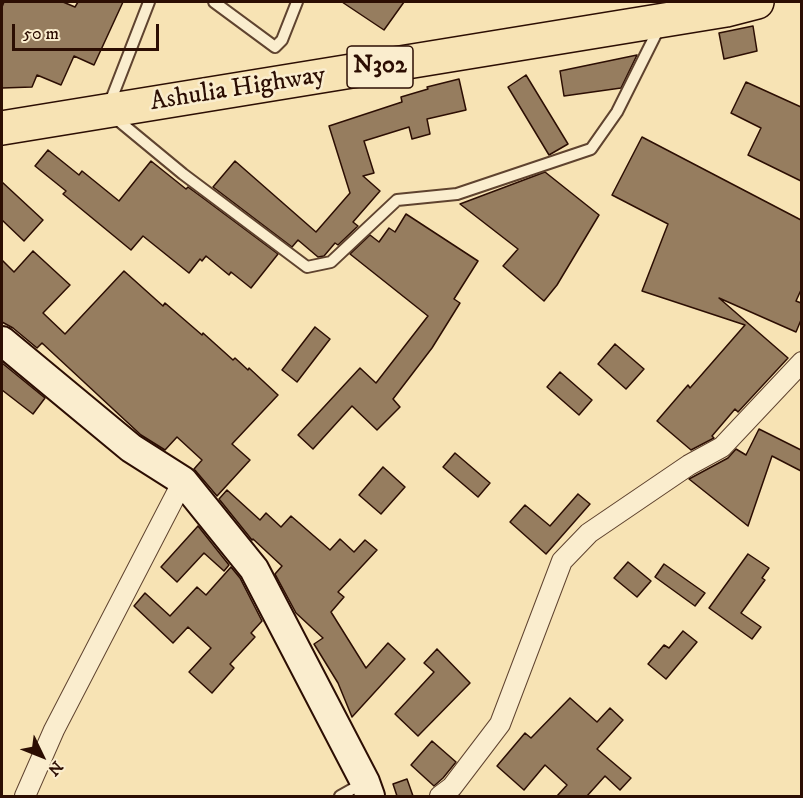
<!DOCTYPE html>
<html>
<head>
<meta charset="utf-8">
<style>
	body { margin:0 }
	#map { position:relative; width:803px; height:798px; overflow:hidden; background:#f7e3b4; font-family:"IM FELL DW Pica",serif }
	canvas { display:block }
	.frame { position:absolute; inset:0; border:3px solid #2c0e03; pointer-events:none }
	.north { position:absolute; left:12px; top:726px; width:60px; height:60px; -webkit-text-stroke:4px #faedce; paint-order:stroke; rotate:133deg; font-size:16px; font-weight:700; line-height:24px; text-align:center; color:#2c0e03 }
	.north::after { content:''; display:block; margin:auto; width:21px; height:27px; background:#2c0e03; clip-path:polygon(50% 0,100% 100%,50% 72%,0 100%) }
	.scale { position:absolute; left:12px; top:24px; width:147px; height:27px; box-sizing:border-box; border:3px solid #2c0e03; border-top:0; padding-left:8px; font-size:18px; line-height:21px; white-space:nowrap; color:#2c0e03; -webkit-text-stroke:4px #faedce; paint-order:stroke }
</style>
</head>
<body>
<div id="map">
<canvas width="803" height="798"></canvas>
<div class="frame"></div>
<div class="north">N</div>
<div class="scale">50 m</div>
</div>
<script>
const context = document.querySelector('canvas').getContext('2d');
context.lineJoin = 'round';
function paint(path, color) { context.fillStyle = color; context.fill(path, 'evenodd'); }
const toPath = rows => new Path2D(rows.map(r => 'M' + r).join(''));
function trace(path, color, width, dash) { context.strokeStyle = color; context.lineWidth = width; context.lineCap = dash ? 'butt' : 'round'; context.setLineDash(dash || []); context.stroke(path); }
function label(font, color, halo, rows, align = 'center') {
  context.font = font + ' "IM FELL DW Pica",serif'; context.lineWidth = 5; context.setLineDash([]); context.textBaseline = 'middle'; context.strokeStyle = halo; context.fillStyle = color; for (const [text, x, y, turn = 0] of rows) {
    context.save(); context.translate(x, y); context.rotate((+turn || 0) * Math.PI / 180); context.textAlign = isNaN(turn) ? turn : align; if (halo) context.strokeText(text, 0, 0); context.fillText(text, 0, 0); context.restore();
  }
}
const building = toPath([
	[4,2,63,2,75,7,78,2,123,2,94,65,74,56,61,85,37,75,32,87,2,88,2,7,4,2],
	[342,2,404,2,384,30,342,2],
	[753,26,757,51,724,59,719,33,753,26],
	[637,55,621,88,564,96,560,71,637,55],
	[526,75,568,144,549,155,508,87,526,75],
	[459,79,466,110,427,119,430,134,412,139,409,127,364,141,374,173,363,176,380,191,353,222,358,226,338,245,335,243,324,256,318,257,298,240,292,247,213,187,235,161,316,232,350,193,329,126,402,102,401,97,428,89,427,87,459,79],
	[746,82,801,107,801,181,748,155,761,128,731,113,746,82],
	[642,137,801,220,801,290,796,301,801,303,801,320,796,332,719,298,788,358,738,412,735,409,712,436,714,438,691,450,657,421,688,385,690,388,745,325,642,291,668,224,612,195,642,137],
	[48,150,79,175,82,171,119,201,151,161,186,189,188,187,203,198,278,254,251,288,231,272,229,275,206,256,202,261,200,259,189,273,143,236,131,250,63,194,66,191,35,166,48,150],
	[545,172,599,215,557,285,544,301,503,266,518,249,460,204,545,172],
	[2,182,43,220,24,241,2,220,2,182],
	[406,214,478,261,454,299,460,303,432,348,393,399,400,407,377,430,352,406,313,449,298,435,360,368,376,383,428,316,350,254,370,235,379,242,389,228,395,232,406,214],
	[33,251,70,285,43,313,65,334,124,271,163,306,165,303,202,335,203,333,233,360,235,358,248,370,249,368,278,395,232,444,250,460,217,496,194,469,202,460,177,437,165,450,141,435,42,343,37,348,13,328,2,322,2,260,14,272,33,251],
	[315,327,330,339,297,382,282,370,315,327],
	[615,344,644,369,626,389,598,364,615,344],
	[2,363,45,398,33,414,2,390,2,363],
	[560,372,592,400,579,415,547,387,560,372],
	[759,429,801,450,801,471,772,456,748,526,689,479,728,458,736,449,746,455,759,429],
	[455,453,490,483,478,497,443,467,455,453],
	[383,467,405,487,381,514,359,495,383,467],
	[227,490,260,520,266,513,281,527,291,516,330,550,340,539,354,552,365,540,377,550,338,592,344,597,331,612,366,668,388,643,405,659,352,717,338,683,314,644,323,638,296,613,275,574,282,566,253,539,252,540,219,499,227,490],
	[578,494,590,504,546,554,510,522,525,505,550,526,578,494],
	[198,526,229,565,224,571,204,553,177,582,161,567,198,526],
	[748,554,769,568,762,578,765,580,741,613,761,627,752,639,709,608,748,554],
	[628,562,651,581,637,597,614,578,628,562],
	[664,564,705,593,695,606,655,577,664,564],
	[231,567,240,578,262,621,251,633,255,637,230,664,234,668,212,693,189,672,211,648,188,627,173,643,134,606,145,593,170,616,197,587,206,595,231,567],
	[683,631,697,642,666,679,648,664,664,645,669,648,683,631],
	[437,649,470,683,418,736,395,714,434,672,424,663,437,649],
	[570,698,597,722,610,708,623,720,597,749,631,778,620,790,605,776,587,796,557,796,567,785,545,765,524,790,497,766,525,733,531,738,570,698],
	[432,741,456,762,443,778,434,786,411,765,432,741],
	[407,779,413,796,397,796,393,784,407,779]
]);
paint(building, '#967d5f');
trace(building, '#2c0e03', 1.5);
const lane = toPath([
	[214,2,275,47,282,40,297,2],
	[109,105,149,2],
	[114,117,183,174,307,267,331,262,397,200,457,194,591,149,617,112,659,28],
	[340,796,365,782]
]);
const street = toPath([
	[25,796,54,730,183,481],
	[440,796,452,787,500,724,562,561,589,533,689,465,722,447,802,362]
]);
const secondary = toPath([
	[2,341,131,448,183,481,254,569,365,782,370,796]
]);
const highway = toPath([
	[2,128,726,10,757,2]
]);
trace(lane, '#5f432f', 14);
trace(street, '#5f432f', 22);
trace(secondary, '#2c0e03', 32);
trace(highway, '#2c0e03', 36);
trace(lane, '#faedce', 10);
trace(street, '#faedce', 20);
trace(secondary, '#faedce', 28);
trace(highway, '#f7e3b4', 33);
for (const [x, y, w] of [
	[380,67,66]
]) { const box = new Path2D(); box.roundRect(x - w / 2, y - 21, w, 42, 4.5); context.fillStyle = '#faedce'; context.fill(box); trace(box, '#2c0e03', 1.5); }
label('bold 24px', '#2c0e03', null, [
	["N302",380,67]
]);
label('26px', '#2c0e03', '#faedce', [
	["Ashulia Highway",238,90,-9]
]);
</script>
</body>
</html>
